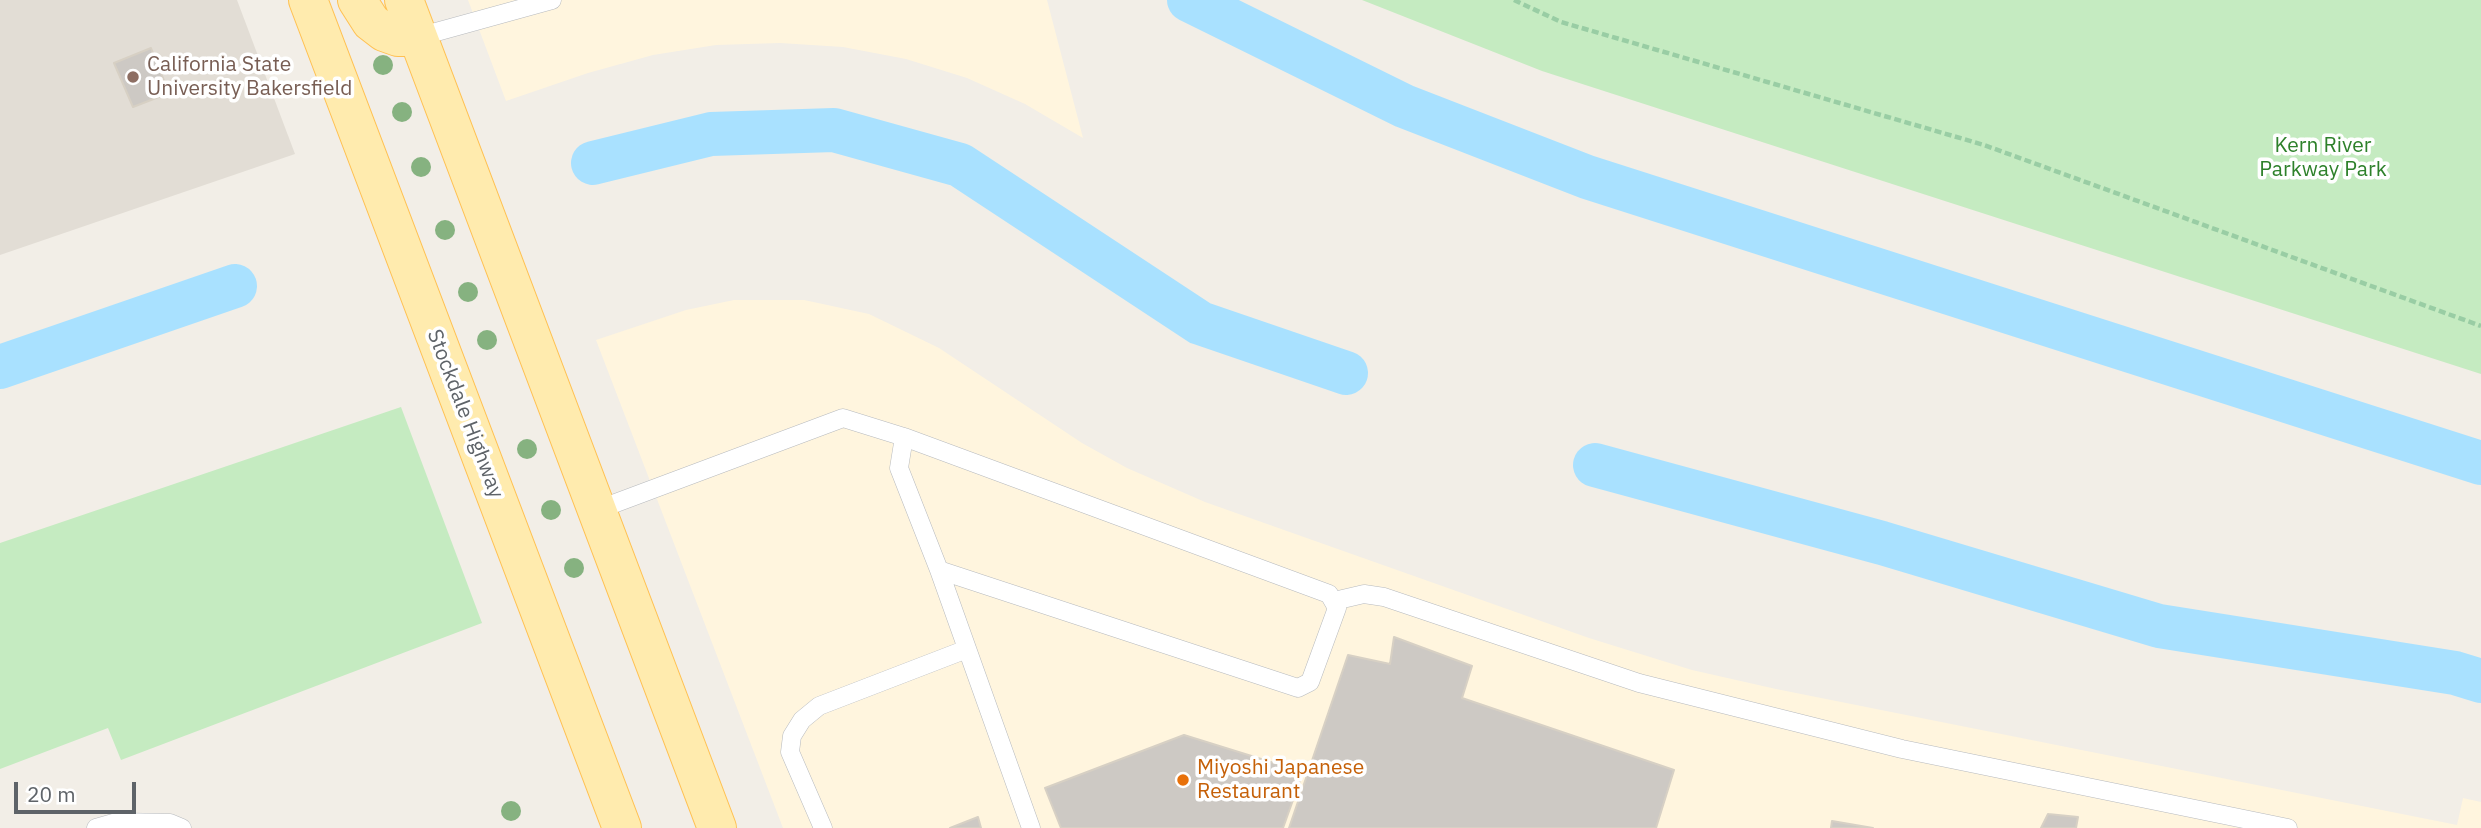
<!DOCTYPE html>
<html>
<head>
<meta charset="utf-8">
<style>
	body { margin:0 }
	#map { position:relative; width:2481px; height:828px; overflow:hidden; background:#f2eee7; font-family:"IBM Plex Sans",sans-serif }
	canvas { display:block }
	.scale { position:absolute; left:14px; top:782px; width:122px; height:32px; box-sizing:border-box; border:4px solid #5e6368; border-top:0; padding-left:9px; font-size:21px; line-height:24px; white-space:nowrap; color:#5e6368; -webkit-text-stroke:5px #fff; paint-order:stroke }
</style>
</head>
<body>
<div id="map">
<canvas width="2481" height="828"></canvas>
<div class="scale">20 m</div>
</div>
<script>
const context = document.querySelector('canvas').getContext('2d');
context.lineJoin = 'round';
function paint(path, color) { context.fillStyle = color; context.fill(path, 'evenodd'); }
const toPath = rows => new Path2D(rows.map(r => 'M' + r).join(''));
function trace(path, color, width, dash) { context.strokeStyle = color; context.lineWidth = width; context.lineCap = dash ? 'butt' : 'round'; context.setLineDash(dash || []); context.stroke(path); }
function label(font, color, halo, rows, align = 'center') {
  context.font = font + ' "IBM Plex Sans",sans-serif'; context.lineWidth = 7; context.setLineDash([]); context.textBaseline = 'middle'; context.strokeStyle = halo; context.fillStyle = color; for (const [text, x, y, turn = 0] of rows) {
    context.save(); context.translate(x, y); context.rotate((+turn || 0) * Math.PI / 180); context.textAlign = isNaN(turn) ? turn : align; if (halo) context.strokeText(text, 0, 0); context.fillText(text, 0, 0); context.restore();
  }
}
paint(toPath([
	[468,0,1047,0,1083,138,1025,104,967,78,906,59,843,47,780,43,716,45,653,55,588,73,506,101],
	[734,300,804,300,869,314,939,348,1082,443,1127,468,1205,502,1589,638,1692,670,1776,689,2457,825,2463,798,2481,802,2481,828,783,828,596,340,686,310]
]), '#fff5de');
paint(toPath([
	[0,0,237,0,295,154,0,255]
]), '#e2ddd5');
paint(toPath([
	[1362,0,2481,0,2481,374,1542,71],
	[401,407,482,623,121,760,108,728,0,769,0,543]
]), '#c5ebc1');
trace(toPath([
	[1189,0,1404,106,1587,177,2481,463],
	[593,163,711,134,834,130,960,165,1200,323,1346,373],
	[0,367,235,286],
	[1595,465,1882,543,2159,626,2455,673,2481,681]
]), '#a9e1ff', 44);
const building = toPath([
	[151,48,169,93,133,107,114,63,151,48],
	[1394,637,1472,666,1462,698,1674,770,1656,828,1289,828,1348,655,1390,664,1394,637],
	[1184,735,1303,772,1283,828,1061,828,1045,788,1184,735],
	[2048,814,2078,817,2076,828,2041,828,2048,814],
	[978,817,981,828,950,828,978,817],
	[1832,821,1873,828,1831,828,1832,821]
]);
paint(building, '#cdc9c4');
trace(building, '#d7d0c4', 2);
const service = toPath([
	[418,37,552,0],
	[597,510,843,418,904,437,1329,594,1337,608,1310,682,1298,688,939,570,899,468,904,437],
	[939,570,1031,828],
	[1334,601,1364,594,1384,597,1639,683,1902,749,2288,828],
	[96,828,117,822,170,823,182,828],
	[823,828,790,752,792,736,802,720,819,706,967,649]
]);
const primary = toPath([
	[308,0,622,828],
	[357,0,371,22,384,32,398,37,418,37],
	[404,0,717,828]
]);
trace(service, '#b7babe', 19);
trace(primary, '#ffc152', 40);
trace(toPath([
	[1514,0,1561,22,1984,145,2481,326]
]), '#99cda4', 4.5, [7, 3.5]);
trace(service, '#fff', 18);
trace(primary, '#ffebae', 38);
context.fillStyle = '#86b280';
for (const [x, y] of [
	[383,65],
	[402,112],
	[421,167],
	[445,230],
	[468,292],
	[487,340],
	[527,449],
	[551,510],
	[574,568],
	[511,811]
]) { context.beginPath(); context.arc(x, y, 10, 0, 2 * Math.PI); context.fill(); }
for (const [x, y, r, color] of [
	[133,77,7,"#8d6e63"],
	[1183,780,7,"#e8710a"]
]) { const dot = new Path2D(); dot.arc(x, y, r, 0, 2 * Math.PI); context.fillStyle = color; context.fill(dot); trace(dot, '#fff', 2.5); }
label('21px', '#785e54', '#fff', [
	["California State",147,65],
	["University Bakersfield",147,89]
], 'left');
label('21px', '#2e812b', '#fff', [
	["Kern River",2323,146],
	["Parkway Park",2323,170]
]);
label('21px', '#5e6368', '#fff', [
	["Stockdale Highway",465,414,69]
]);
label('21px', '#c56008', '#fff', [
	["Miyoshi Japanese",1197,768],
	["Restaurant",1197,792]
], 'left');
</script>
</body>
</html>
